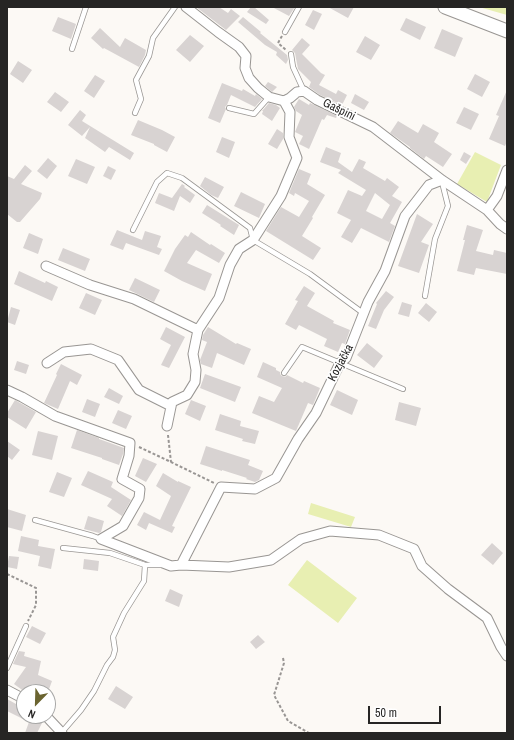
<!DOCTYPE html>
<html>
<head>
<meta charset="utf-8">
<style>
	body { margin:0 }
	#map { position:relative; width:514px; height:740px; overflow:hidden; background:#fcf9f5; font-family:"Archivo Narrow",sans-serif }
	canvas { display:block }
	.frame { position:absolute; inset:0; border:8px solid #262524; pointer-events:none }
	.north { position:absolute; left:16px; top:684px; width:40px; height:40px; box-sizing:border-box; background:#fff; border:1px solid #a8a8a7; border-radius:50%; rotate:203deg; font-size:11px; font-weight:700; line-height:16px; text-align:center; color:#262524 }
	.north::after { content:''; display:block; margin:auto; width:14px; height:18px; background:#6b6430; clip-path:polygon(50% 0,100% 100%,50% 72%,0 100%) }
	.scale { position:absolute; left:368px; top:706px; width:73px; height:18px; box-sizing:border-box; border:2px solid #262524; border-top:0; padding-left:5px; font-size:12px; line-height:14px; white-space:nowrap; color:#262524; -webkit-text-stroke:3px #fff; paint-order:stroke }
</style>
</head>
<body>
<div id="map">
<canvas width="514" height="740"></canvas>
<div class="frame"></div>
<div class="north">N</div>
<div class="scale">50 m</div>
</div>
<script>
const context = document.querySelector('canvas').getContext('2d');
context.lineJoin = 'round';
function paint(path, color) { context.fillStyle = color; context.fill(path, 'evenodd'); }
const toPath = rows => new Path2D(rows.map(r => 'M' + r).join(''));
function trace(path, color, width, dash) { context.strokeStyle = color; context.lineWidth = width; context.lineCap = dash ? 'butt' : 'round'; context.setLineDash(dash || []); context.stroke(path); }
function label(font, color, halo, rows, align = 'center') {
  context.font = font + ' "Archivo Narrow",sans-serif'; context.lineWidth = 3.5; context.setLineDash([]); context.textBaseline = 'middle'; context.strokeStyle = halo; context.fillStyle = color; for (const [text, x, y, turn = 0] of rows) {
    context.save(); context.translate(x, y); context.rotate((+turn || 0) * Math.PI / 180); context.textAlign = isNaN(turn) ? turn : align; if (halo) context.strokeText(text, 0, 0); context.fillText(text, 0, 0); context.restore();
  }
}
paint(toPath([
	[479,7,507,7,507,15],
	[475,152,501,165,487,202,457,184],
	[311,503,355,517,351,527,308,514],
	[307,560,357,598,338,623,288,585]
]), '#e8efb2');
paint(toPath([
	[196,7,219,7,228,13,231,9,240,16,226,30],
	[251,7,254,7,269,20,266,24,247,12],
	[272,7,295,7,289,16],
	[328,7,354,7,348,18],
	[313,10,322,14,314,30,305,25],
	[58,17,76,24,71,39,52,31],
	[243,17,261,32,260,33,287,55,288,60,286,64,276,55,277,52,265,45,238,22],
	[406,18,426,27,420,40,400,30],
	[100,28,120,47,125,38,146,50,145,55,139,67,104,48,103,49,91,38],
	[442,29,463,38,455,57,434,48],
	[190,35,204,46,190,62,176,50],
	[365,36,380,45,371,60,356,52],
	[302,38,310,45,302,54,321,73,325,75,319,85,336,94,338,90,347,95,342,105,320,95,309,87,311,82,298,69,295,53,292,50],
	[18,61,32,70,23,83,10,74],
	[475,74,490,82,482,97,467,89],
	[95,75,105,81,94,98,84,91],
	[268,82,277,87,272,92,265,86],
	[222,83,242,91,243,89,255,96,256,94,262,99,255,107,231,95,227,105,225,107,226,109,220,123,208,118],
	[507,90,507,141,505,146,489,139,499,116,496,115],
	[55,92,69,102,61,112,47,102],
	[355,94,369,102,364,110,351,103],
	[299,99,309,105,310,103,337,116,336,118,327,115,324,120,322,119,309,149,299,144,303,136,295,132,302,115,296,111,294,107],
	[269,103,276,105,280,108,272,121,262,114,263,111,262,111],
	[464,107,479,114,471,130,456,123],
	[80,110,86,115,82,121,134,153,130,160,109,147,105,152,85,138,90,127,82,136,68,125],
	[138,120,162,130,175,137,167,152,154,145,154,144,131,135],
	[398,121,418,133,423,124,439,133,434,142,452,154,443,167,426,156,424,159,410,148,410,147,390,133],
	[277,129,283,133,283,139,277,149,268,144],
	[222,137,235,142,229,158,216,152],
	[326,147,341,153,338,162,352,172,359,159,366,162,363,168,385,181,387,178,399,187,392,196,402,202,390,223,395,226,389,242,361,228,352,243,341,237,351,220,337,213,348,190,362,196,366,190,338,173,341,170,320,162],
	[375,193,390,205,382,219,366,211],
	[464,152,471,156,466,164,460,160],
	[48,158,57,166,47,179,37,171],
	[76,159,95,167,87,184,68,176],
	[25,165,32,171,21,184,42,193,40,199,20,222,17,222,7,214,7,176,14,179],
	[108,166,116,170,111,180,103,176],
	[299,169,311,174,307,184,325,195,312,217,313,218,302,236,321,248,313,260,266,231,281,207,299,217,309,201,295,193,294,196,289,193],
	[205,177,224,187,218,198,211,195,200,186],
	[182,184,185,186,184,187,195,195,190,203,180,196,174,211,155,203,159,193,172,198],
	[241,192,265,204,259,218,234,206],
	[207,205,239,225,234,235,220,226,221,225,202,213],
	[417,214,433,224,421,242,429,245,419,273,398,266],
	[467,225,483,230,476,251,493,255,494,250,507,253,507,274,476,268,474,275,457,271,465,240,463,240],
	[117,230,142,240,145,231,161,236,157,247,162,249,159,255,126,243,123,250,110,245],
	[191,232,210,245,211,244,225,253,219,263,196,250,187,263,212,274,205,291,182,281,164,271,175,249,185,235,188,237],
	[29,233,43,239,38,254,23,248],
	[63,248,90,259,85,271,58,260],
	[19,271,45,283,46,281,58,287,52,301,14,284],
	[135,278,160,290,154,302,129,290],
	[304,286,315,293,307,306,334,321,333,323,350,330,345,344,342,343,338,352,324,346,327,339,299,325,296,330,285,324,298,301,295,300],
	[386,291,394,297,384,310,376,329,368,326,377,304,376,303],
	[86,293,102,300,95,315,79,308],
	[402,302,412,305,409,317,398,314],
	[426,303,437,312,429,322,418,313],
	[11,307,20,310,15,325,7,322],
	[166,327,185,337,169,368,161,365,171,345,160,339],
	[208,327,236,344,237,343,251,349,244,365,217,353,212,368,201,364,200,360,207,342,202,340,203,335],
	[367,343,383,356,374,368,357,355],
	[17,361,29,365,26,374,14,370],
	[263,362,276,368,276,370,280,372,280,374,282,376,285,377,287,375,303,383,304,381,320,388,313,405,308,403,296,431,252,413,259,396,274,402,282,388,257,377],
	[61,364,82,375,77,385,70,381,58,409,44,403,57,375,56,374],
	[205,374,241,387,235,402,200,388],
	[109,388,123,396,119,404,104,397],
	[337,390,358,400,352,415,330,405],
	[87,399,100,404,95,417,82,412],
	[15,400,36,412,26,429,7,417,7,413],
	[191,400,206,406,200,421,185,414],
	[399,402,421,408,416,426,395,420],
	[118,410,132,416,126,429,112,423],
	[220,414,241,421,240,426,259,431,255,444,242,441,243,439,215,430],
	[77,430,99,438,99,439,124,448,123,454,119,465,102,459,102,458,71,448],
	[38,431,58,436,52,460,32,455],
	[7,441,20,450,12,460,7,456],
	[206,446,250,460,248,465,263,471,259,480,255,482,246,479,247,478,222,470,222,471,200,464],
	[143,458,157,464,146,482,135,476],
	[88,471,113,482,111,487,131,500,122,516,107,506,112,499,81,485],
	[57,472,72,478,64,497,49,492],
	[163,473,178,482,178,481,191,487,172,526,175,527,172,533,149,523,146,530,137,525,144,512,160,520,171,496,156,486],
	[7,509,26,515,22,531,7,527],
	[88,516,104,521,101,532,99,533,84,529],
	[21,536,39,540,38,546,55,549,51,569,38,566,40,556,18,551],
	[492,543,503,553,493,565,481,555],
	[9,556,19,557,17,569,7,567],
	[84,559,99,561,98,571,83,569],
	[170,589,183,595,179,607,165,601],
	[32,626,46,633,40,644,26,637],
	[258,635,265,642,256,649,250,642],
	[19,651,25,652,24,656,41,661,38,675,52,681,48,692,25,692,14,684,26,667,13,664],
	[116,686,133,697,125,709,108,699],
	[7,699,16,704,17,702,24,706,24,716,40,716,43,721,37,733,25,733,29,722,7,711]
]), '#d8d3d2');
const lane = toPath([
	[285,32,299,7],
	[72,49,86,7],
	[291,54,293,67,304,91],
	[229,108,254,114,269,97],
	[135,113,141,99,136,80,149,56,153,38,175,7],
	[133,230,157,182,167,173,182,178,250,228,253,240,310,274,363,313],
	[425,296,435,239,448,206,442,182],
	[284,373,302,347,403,389],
	[35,520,93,536,101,539],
	[63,548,110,553,145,565,161,565],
	[7,668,26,626],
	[62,732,81,710,94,691,107,665,113,657,115,650,113,637,124,613,144,581,145,565]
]);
const street = toPath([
	[186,7,218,32,239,47,246,56,245,68,249,78,258,88,269,97,284,101,290,98,297,92,304,91,317,100,373,127,442,180,487,210,500,224,507,229],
	[487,210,497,196,507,170],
	[46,266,90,285,134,299,198,330],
	[47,363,64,352,91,349,118,360,139,390,171,406],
	[7,390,22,397,55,416,130,443,129,456,122,479,140,489,139,498,123,526,101,539],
	[167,426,172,402,187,395,195,382,196,370,193,354,198,330,219,298,230,265,239,249,253,240,281,196,297,158,289,137,290,112,284,101],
	[101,539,171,566,181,565,221,487,255,489,276,478,298,439,316,413,340,363,346,358,368,302,385,271,405,216,429,185,442,180],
	[181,565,229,567,271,560,301,539,330,531,379,535,414,549,422,566,448,589,487,618,501,647,507,656],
	[7,690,24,699],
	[46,716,62,733]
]);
const secondary = toPath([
	[445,7,507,31]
]);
trace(lane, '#999693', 6);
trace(street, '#999693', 11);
trace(secondary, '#999693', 15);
trace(toPath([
	[282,36,278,43,287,51],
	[168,435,171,462],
	[139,447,171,462,214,483],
	[7,574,36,588,36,605,28,621],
	[283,658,284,663,274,695,288,721,309,733]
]), '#999694', 2, [3, 2]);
trace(lane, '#fff', 4.5);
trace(street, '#fff', 9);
trace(secondary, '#fff', 13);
label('12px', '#262524', '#fff', [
	["Gašpini",339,110,26],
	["Kozjačka",341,363,-62]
]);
</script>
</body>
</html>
